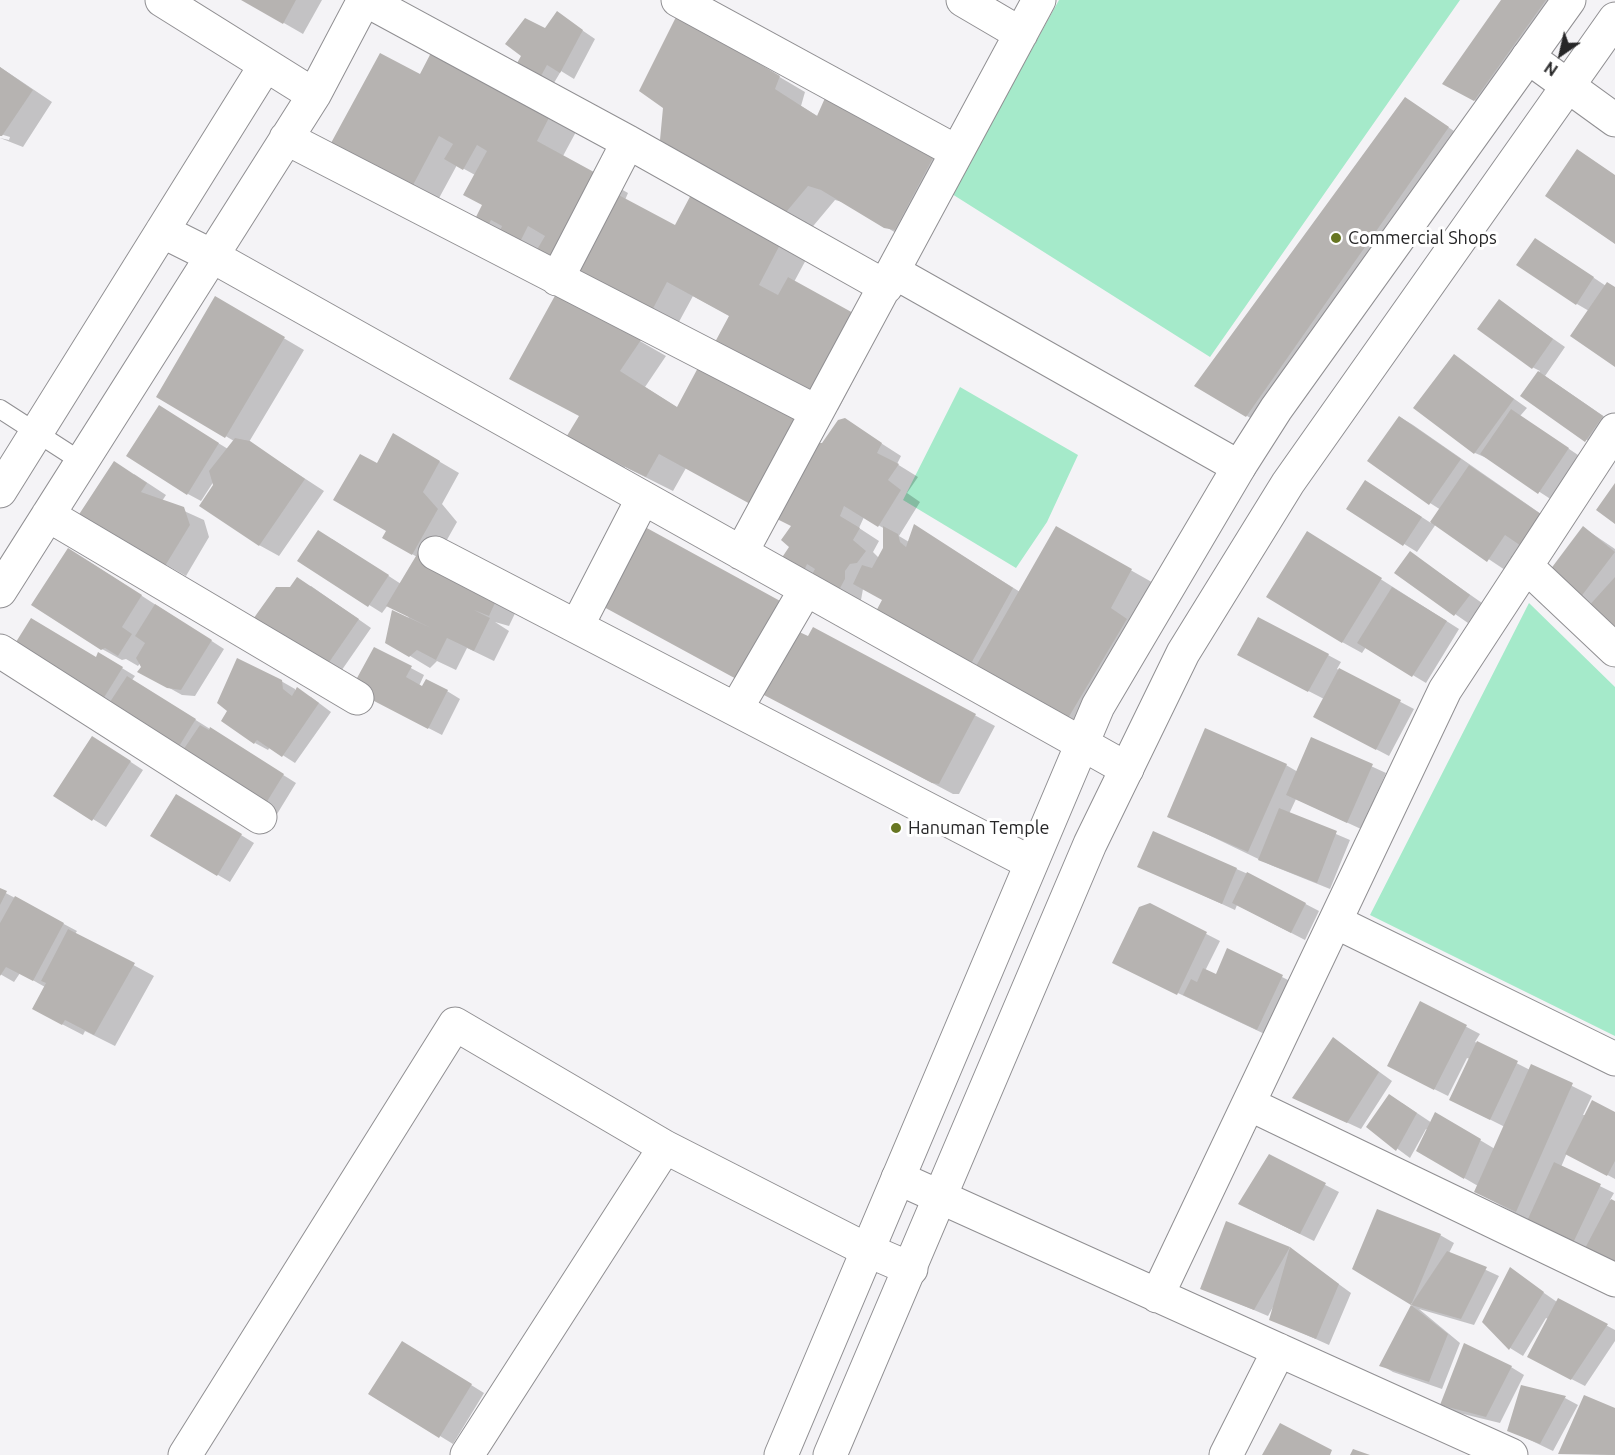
<!DOCTYPE html>
<html>
<head>
<meta charset="utf-8">
<style>
	body { margin:0 }
	#map { position:relative; width:1615px; height:1455px; overflow:hidden; background:#f4f3f6; font-family:Ubuntu,sans-serif }
	canvas { display:block }
	.north { position:absolute; left:1531px; top:24px; width:60px; height:60px; -webkit-text-stroke:4px #fff; paint-order:stroke; rotate:214deg; font-size:16px; font-weight:700; line-height:24px; text-align:center; color:#262627 }
	.north::after { content:''; display:block; margin:auto; width:21px; height:27px; background:#262627; clip-path:polygon(50% 0,100% 100%,50% 72%,0 100%) }
</style>
</head>
<body>
<div id="map">
<canvas width="1615" height="1455"></canvas>
<div class="north">N</div>
</div>
<script>
const context = document.querySelector('canvas').getContext('2d');
context.lineJoin = 'round';
function fill(path, color) {
  context.fillStyle = color;
  context.fill(path, 'evenodd');
}
function poly(rows) {
  const path = new Path2D();
  for (const r of rows) {
    path.moveTo(r[0], r[1]);
    for (let i = 2; i < r.length; i += 2) path.lineTo(r[i], r[i + 1]);
  }
  return path;
}
function trace(path, color, width, dash) {
  context.strokeStyle = color;
  context.lineWidth = width;
  context.lineCap = dash ? 'butt' : 'round';
  context.setLineDash(dash || []);
  context.stroke(path);
}
function drawText(font, color, halo, rows, align = 'center') {
  context.font = font + ' Ubuntu,sans-serif';
  context.lineWidth = 6;
  context.setLineDash([]);
  context.textBaseline = 'middle';
  context.strokeStyle = halo;
  context.fillStyle = color;
  for (const [text, x, y, turn = 0] of rows) {
    context.save();
    context.translate(x, y);
    context.rotate((+turn || 0) * Math.PI / 180);
    context.textAlign = isNaN(turn) ? turn : align;
    if (halo) context.strokeText(text, 0, 0);
    context.fillText(text, 0, 0);
    context.restore();
  }
}
const green = poly([
	[1059,0,1460,0,1210,357,952,194],
	[960,387,1078,455,1047,522,1016,568,903,500],
	[1529,603,1615,687,1615,1036,1370,915]
]);
const shadow = poly([
	[244,0,322,0,303,34],
	[1503,0,1553,0,1481,104,1444,83],
	[557,13,595,39,574,79,561,71,548,93,513,73],
	[678,17,805,92,801,106,819,117,933,157,959,172,911,242,846,203,835,200,809,231,713,177],
	[433,52,577,130,563,156,628,193,625,200,675,227,693,193,808,256,794,282,880,330,838,410,741,359,730,316,693,296,674,331,476,220,484,205,475,175,457,165,438,200,359,157,420,76],
	[0,67,52,102,23,147,0,138,9,140,10,137,0,134],
	[1412,103,1454,131,1252,419,1196,385],
	[1548,247,1606,286,1615,288,1615,365,1589,311,1577,304],
	[558,294,666,356,645,387,678,408,816,445,823,445,845,420,901,456,897,464,918,477,907,493,920,502,899,536,909,542,934,538,1020,592,1056,528,1157,585,1091,739,1000,688,884,600,863,589,861,600,855,605,803,570,791,547,793,526,686,468,673,491,625,467,619,476,592,461,581,416],
	[864,517,885,529,884,548,879,558,873,552,879,541,859,528],
	[215,298,304,350,249,442,324,491,279,556,259,545,214,481,201,501,188,494,172,415,228,449,234,441,158,396],
	[1499,301,1565,347,1545,376,1615,424,1599,448,1522,396,1540,371,1532,367],
	[1454,356,1527,408,1520,416,1581,457,1552,500,1489,459,1475,453],
	[1400,417,1413,425,1567,532,1508,572,1436,524,1417,552,1348,509,1378,489,1431,523,1441,510,1430,503],
	[394,435,459,473,442,504,457,522,435,561,519,605,509,626,495,622,509,631,494,661,467,648,456,670,437,661,430,668,387,642,409,617,388,605,382,613,299,561,332,539,401,584,417,557,384,537,388,530,377,465],
	[134,474,166,495,162,501,204,520,209,537,186,576,156,559],
	[1584,528,1615,549,1615,633,1592,604,1580,597],
	[1327,545,1459,629,1426,683,1366,647,1362,653,1342,642],
	[1411,553,1482,603,1468,623,1396,573],
	[88,561,224,649,195,696,182,695,139,671,142,667,140,663,138,666,126,659,122,660,102,649],
	[311,586,371,628,337,677,254,622],
	[813,629,995,726,959,794,953,794,784,704],
	[375,649,424,675,419,686,447,691,460,699,442,735,366,696],
	[14,650,97,659,99,654,135,676,132,680,296,783,274,819],
	[1328,655,1341,662,1337,669,1414,709,1389,756,1328,724,1324,699,1252,662],
	[281,681,295,689,295,693,311,697,331,712,295,763,270,747,268,750,255,743],
	[1312,739,1386,773,1361,829,1296,799,1289,814,1350,840,1330,889,1273,866,1169,816,1286,765,1298,772],
	[105,745,143,770,106,827,55,796],
	[189,803,254,843,230,882,152,836],
	[1154,833,1248,874,1319,911,1305,940,1237,905,1235,910,1139,866],
	[0,890,77,931,75,934,154,976,115,1046,85,1031,83,1035,54,1020,45,987,20,973,14,982,0,974],
	[1150,905,1220,941,1205,971,1216,976,1228,950,1296,984,1271,1037,1127,969],
	[1421,1003,1480,1034,1475,1042,1530,1070,1532,1066,1592,1096,1583,1115,1615,1114,1615,1179,1567,1153,1561,1167,1614,1193,1610,1200,1615,1202,1615,1267,1476,1192,1478,1186,1418,1151,1428,1130,1426,1129,1410,1158,1368,1127,1402,1103,1432,1123,1436,1114,1495,1149,1505,1127,1451,1100,1470,1059,1467,1058,1448,1096,1402,1073],
	[1334,1039,1392,1081,1361,1129,1294,1098],
	[1269,1156,1339,1192,1314,1241,1253,1211],
	[1440,1235,1454,1243,1449,1253,1499,1276,1474,1325,1419,1309,1460,1343,1442,1389,1393,1372,1381,1365,1413,1304,1354,1268],
	[1289,1248,1351,1293,1329,1345,1271,1319,1273,1307,1268,1316,1202,1288],
	[1511,1270,1557,1302,1559,1300,1615,1330,1615,1341,1585,1386,1542,1364,1548,1319,1546,1318,1523,1356,1510,1348,1484,1322],
	[415,1350,484,1393,453,1444,440,1436],
	[1511,1367,1524,1375,1500,1423,1455,1412,1442,1404],
	[1565,1398,1578,1405,1553,1451,1509,1430],
	[1615,1410,1615,1455,1560,1453]
]);
const building = poly([
	[241,0,296,0,283,24],
	[1501,0,1546,0,1474,101,1442,84],
	[557,11,583,30,560,73,547,65,535,87,511,74,521,56,505,44,525,18,545,28],
	[677,15,780,76,775,89,817,116,825,98,934,156,895,230,884,228,821,190,808,186,782,217,712,178,660,140,663,108,639,91],
	[433,49,551,114,537,141,603,177,556,265,535,253,545,236,528,226,519,244,499,233,502,226,491,220,487,228,474,221,482,205,463,195,487,151,477,145,463,170,444,159,453,144,439,136,412,187,331,143,380,53,420,74],
	[0,67,33,90,2,136,0,136],
	[1405,97,1449,127,1246,417,1194,386],
	[1577,149,1615,175,1615,244,1545,196],
	[693,191,783,239,759,285,778,295,788,277,855,314,811,396,714,344,729,316,667,282,648,318,569,276,613,192,675,225],
	[1535,238,1594,277,1576,305,1516,265],
	[1607,282,1615,287,1615,367,1570,336],
	[557,292,641,340,620,371,677,407,700,364,798,415,752,505,659,454,646,477,599,454,592,462,562,444,579,416,509,379],
	[215,296,285,337,225,438,156,397],
	[1499,299,1553,339,1532,369,1477,329],
	[1454,354,1514,399,1474,454,1413,408],
	[1538,371,1603,416,1585,442,1520,396],
	[159,405,219,443,187,495,126,456],
	[1511,409,1569,448,1538,494,1480,454],
	[1399,416,1461,459,1429,505,1367,461],
	[845,418,882,443,877,453,899,464,888,480,901,490,878,527,844,506,840,516,860,528,853,540,866,551,857,563,850,564,845,571,845,579,838,592,808,581,815,569,807,564,804,571,781,559,789,547,781,540,791,526,777,519,811,443,822,443,838,420],
	[393,433,440,461,423,492,438,509,412,555,382,538,386,531,333,500,360,454,377,463],
	[235,438,250,441,305,479,259,546,199,506,213,485,209,471],
	[114,461,147,483,141,492,184,507,190,525,165,566,76,519],
	[1469,465,1548,519,1527,550,1505,535,1487,562,1430,522],
	[1365,480,1422,517,1403,546,1346,509],
	[1615,483,1615,524,1596,510],
	[914,524,1013,588,968,669,874,615,882,600,853,584,862,565,872,568,883,548,883,526,898,534,900,542,906,547],
	[1056,526,1132,569,1111,608,1127,619,1064,725,972,673],
	[1583,526,1615,552,1580,598,1547,574],
	[645,527,782,602,740,681,602,606],
	[318,530,389,575,368,607,297,561],
	[1307,531,1382,578,1342,643,1266,597],
	[68,548,142,595,122,627,132,634,118,656,105,648,101,650,31,605],
	[419,551,500,592,489,616,474,610,490,618,474,651,447,638,436,660,417,650,409,657,385,643,392,610,431,628,386,606],
	[1410,551,1470,595,1454,616,1394,573],
	[297,577,359,619,323,671,251,622,276,587,290,587],
	[1615,577,1615,635,1586,609],
	[1392,587,1447,621,1412,677,1357,643],
	[155,604,212,640,181,690,167,688,137,672,141,667,136,658,145,643,135,636],
	[1258,617,1329,654,1308,692,1237,655],
	[31,618,96,657,98,652,123,667,100,704,11,650],
	[813,627,976,714,939,784,932,783,762,694,795,630,808,636],
	[374,647,412,666,406,677,422,686,426,679,448,690,428,729,351,689],
	[237,658,282,680,283,689,292,696,297,687,319,703,282,757,257,740,254,744,221,721,227,711,217,703],
	[1339,668,1401,700,1376,750,1313,717],
	[127,676,196,719,173,756,104,711],
	[200,725,209,730,210,727,284,774,260,813,177,759],
	[1205,728,1287,764,1248,852,1167,817],
	[92,736,131,761,92,821,53,796],
	[1311,737,1373,764,1347,823,1286,795],
	[176,794,242,834,217,876,150,836],
	[1279,808,1337,831,1317,883,1258,860],
	[1153,831,1237,868,1222,904,1137,867],
	[1247,872,1306,903,1291,933,1232,903],
	[0,888,7,891,0,905],
	[15,896,64,923,33,981,6,967,0,976,0,923],
	[1150,903,1207,932,1177,995,1112,963,1139,907],
	[68,929,135,963,94,1035,65,1020,62,1025,32,1009,46,983,41,981],
	[1227,948,1283,975,1257,1030,1183,995,1191,979,1197,982,1203,968,1216,974],
	[1420,1001,1467,1025,1434,1090,1387,1066],
	[1333,1037,1379,1072,1347,1123,1292,1098],
	[1477,1041,1518,1061,1490,1120,1449,1100],
	[1531,1064,1573,1083,1516,1212,1474,1192],
	[1389,1094,1417,1113,1396,1151,1366,1127],
	[1592,1100,1615,1112,1615,1161,1607,1176,1565,1154],
	[1435,1112,1481,1139,1464,1179,1416,1151],
	[1269,1154,1326,1183,1300,1234,1238,1204],
	[1554,1162,1601,1184,1573,1243,1527,1221],
	[1611,1199,1615,1201,1615,1268,1583,1252],
	[1377,1209,1441,1234,1411,1305,1447,1251,1487,1267,1461,1319,1411,1305,1448,1334,1429,1382,1379,1366,1411,1305,1352,1269],
	[1226,1221,1290,1247,1254,1310,1200,1289],
	[1290,1247,1339,1284,1316,1339,1269,1320],
	[1510,1267,1544,1292,1509,1350,1482,1322],
	[1558,1298,1608,1324,1571,1380,1527,1357],
	[402,1341,472,1384,439,1438,368,1394],
	[1464,1343,1512,1366,1486,1417,1440,1405],
	[1521,1385,1566,1396,1540,1444,1507,1431],
	[1584,1395,1615,1408,1615,1455,1558,1454],
	[1280,1423,1332,1450,1330,1455,1262,1455],
	[1353,1449,1370,1455,1350,1455]
]);
const service = poly([
	[0,409,82,462]
]);
const minor = poly([
	[162,0,314,95],
	[366,0,628,142,886,287],
	[678,0,957,152],
	[963,0,1021,34],
	[1528,57,1615,120],
	[286,138,817,412],
	[162,231,212,256,1127,769],
	[894,272,1239,467],
	[557,279,628,142],
	[0,491,265,66],
	[48,515,357,698],
	[435,553,1031,863],
	[741,553,1039,0],
	[1526,566,1615,650],
	[0,591,314,95,364,0],
	[577,626,643,498],
	[0,651,260,817],
	[736,709,806,589],
	[1336,922,1615,1059],
	[1249,1104,1615,1280],
	[898,1178,1511,1455],
	[1157,1296,1445,690,1615,430],
	[185,1455,455,1024,665,1147,867,1250,911,1269],
	[467,1455,665,1147],
	[1226,1455,1279,1350]
]);
const tertiary = poly([
	[781,1455,1098,706,1239,467,1276,409,1569,0],
	[830,1455,1090,844,1183,653,1288,483,1615,19]
]);
const markers = [
	[1336,238,6,"#677622"],
	[896,828,6,"#677622"]
];
const poiNames = [
	["Commercial Shops",1348,238],
	["Hanuman Temple",908,828]
];
fill(green, '#a5eaca');
fill(shadow, '#0003');
fill(building, '#b6b3b1');
trace(service, '#908f92', 20);
trace(minor, '#908f92', 35);
trace(tertiary, '#908f92', 35);
trace(service, '#fff', 18);
trace(minor, '#fff', 33);
trace(tertiary, '#fff', 33);
for (const [x, y, r, color] of markers) {
  const dot = new Path2D();
  dot.arc(x, y, r, 0, 2 * Math.PI);
  context.fillStyle = color;
  context.fill(dot);
  trace(dot, '#fff', 2);
}
drawText('18px', '#262627', '#fff', poiNames, 'left');
</script>
</body>
</html>
